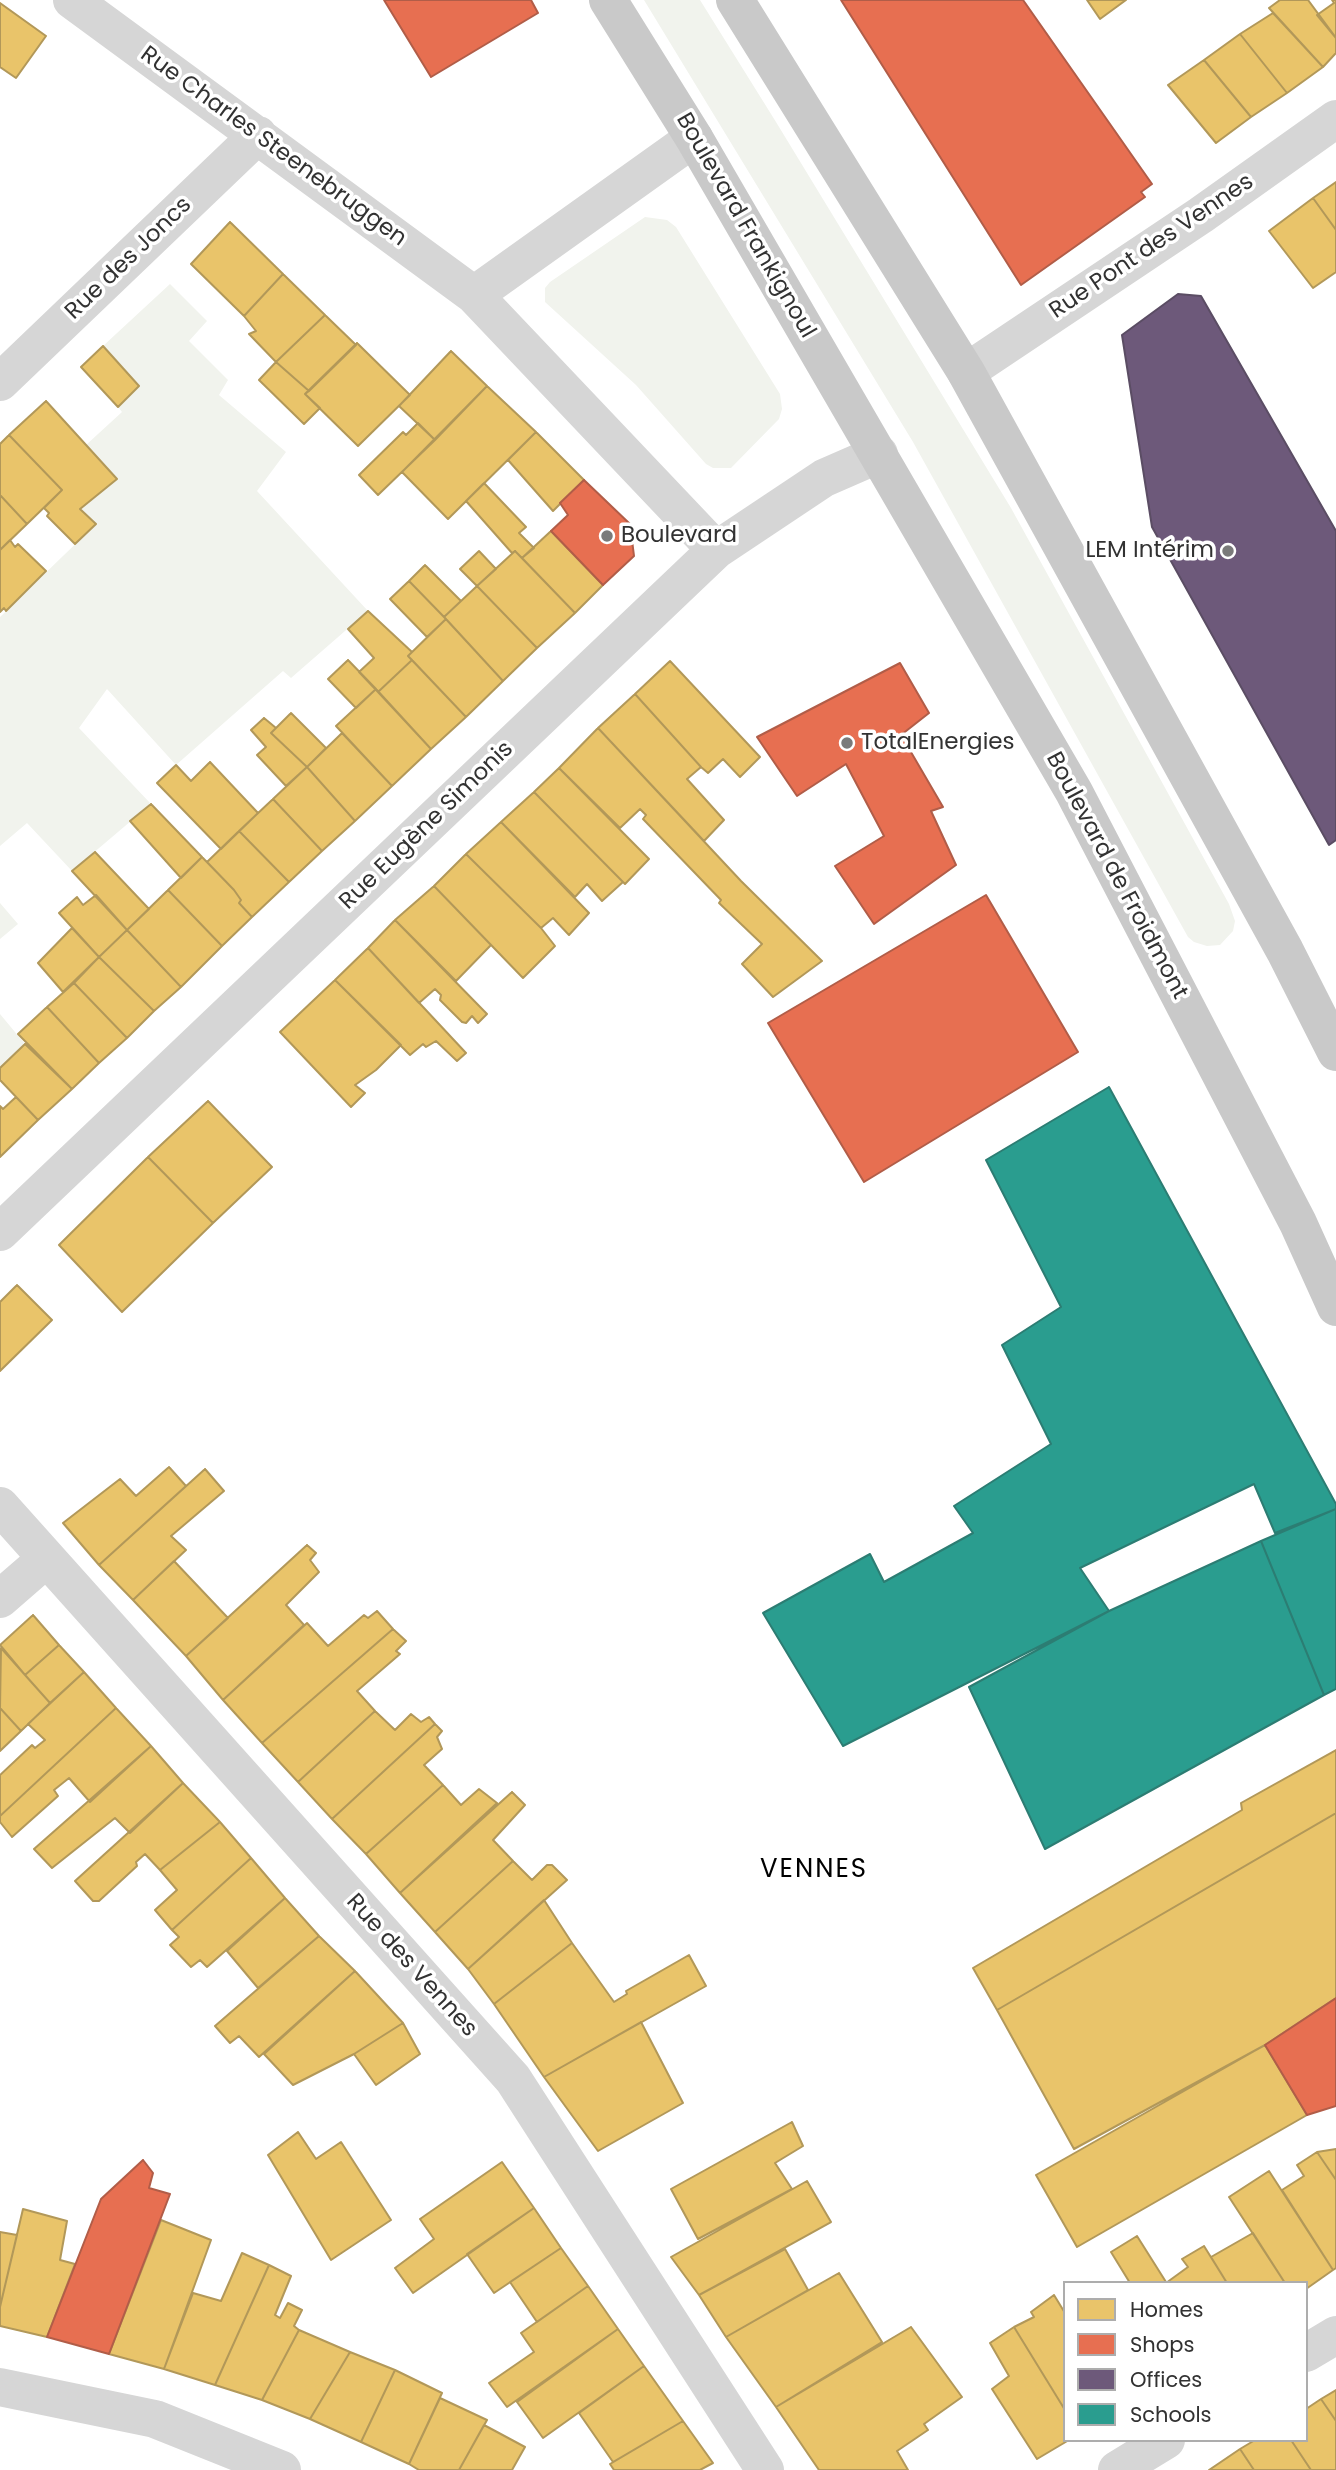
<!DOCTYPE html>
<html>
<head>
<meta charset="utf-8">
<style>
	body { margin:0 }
	#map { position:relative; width:1336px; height:2470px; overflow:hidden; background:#fff; font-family:Poppins,sans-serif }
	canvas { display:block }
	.legend { position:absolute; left:1063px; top:2281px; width:245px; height:161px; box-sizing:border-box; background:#fff; border:2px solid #adadad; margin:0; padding:9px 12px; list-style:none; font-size:21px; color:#323232 }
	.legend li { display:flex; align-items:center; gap:14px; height:35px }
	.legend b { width:35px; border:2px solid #adadad }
</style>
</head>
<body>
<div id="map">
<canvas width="1336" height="2470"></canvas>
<ul class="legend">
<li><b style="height:19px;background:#e9c46a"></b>Homes</li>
<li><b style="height:19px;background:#e76f51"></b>Shops</li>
<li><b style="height:19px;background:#6d597a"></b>Offices</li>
<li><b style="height:19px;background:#2a9d8f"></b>Schools</li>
</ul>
</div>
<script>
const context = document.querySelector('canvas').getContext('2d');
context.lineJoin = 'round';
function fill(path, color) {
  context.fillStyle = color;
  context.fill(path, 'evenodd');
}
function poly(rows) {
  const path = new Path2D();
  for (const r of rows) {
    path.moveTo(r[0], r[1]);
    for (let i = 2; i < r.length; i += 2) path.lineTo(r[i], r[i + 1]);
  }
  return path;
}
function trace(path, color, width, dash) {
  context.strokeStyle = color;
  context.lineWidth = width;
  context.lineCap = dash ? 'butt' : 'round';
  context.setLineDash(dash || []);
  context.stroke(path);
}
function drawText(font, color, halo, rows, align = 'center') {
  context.font = font + ' Poppins,sans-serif';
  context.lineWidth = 7;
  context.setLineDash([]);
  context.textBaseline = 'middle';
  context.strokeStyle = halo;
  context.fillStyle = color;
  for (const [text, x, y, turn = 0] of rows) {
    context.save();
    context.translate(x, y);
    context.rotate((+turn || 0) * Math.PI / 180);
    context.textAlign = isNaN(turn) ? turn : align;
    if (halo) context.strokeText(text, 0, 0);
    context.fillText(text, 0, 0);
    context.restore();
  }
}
const green = poly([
	[644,0,700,0,776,122,1011,508,1229,904,1235,921,1233,931,1220,945,1207,946,1194,942,1188,937,913,442],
	[645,217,667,220,676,227,780,394,782,409,779,419,731,468,713,468,706,464,636,385,545,302,545,288,550,282],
	[170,284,207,321,189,341,228,380,219,395,286,452,257,491,368,611,291,678,283,671,176,765,107,689,79,728,151,804,72,871,27,823,0,846,0,617,95,525,80,509,116,478,86,445,122,412,118,407,139,386,103,346],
	[0,903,18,924,0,939],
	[0,1014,25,1044,0,1068]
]);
const homes = poly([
	[1087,0,1126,0,1100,19,1087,0],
	[1280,0,1308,0,1336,38,1336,53,1323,67,1269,8,1280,0],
	[1332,0,1336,0,1336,38,1317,15,1334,3,1332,0],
	[0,3,46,36,16,78,0,67,0,3],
	[1273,13,1323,67,1287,93,1240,34,1273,13],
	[1240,34,1287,93,1251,117,1204,60,1240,34],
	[1204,60,1251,117,1216,143,1168,85,1204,60],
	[1336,182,1336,230,1313,198,1336,182],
	[1313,198,1336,230,1336,272,1313,288,1269,231,1313,198],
	[230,222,283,274,244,316,191,264,230,222],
	[283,274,325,315,276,362,249,334,256,331,244,316,283,274],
	[325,315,356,345,309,391,276,362,325,315],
	[357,343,410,395,358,446,305,394,357,343],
	[103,346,139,386,118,407,81,367,103,346],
	[451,351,487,386,435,440,399,406,451,351],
	[276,362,309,391,305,394,320,408,304,424,259,380,276,362],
	[487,386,536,432,448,519,402,472,487,386],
	[46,401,117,479,80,509,96,524,75,544,47,516,49,513,44,508,62,490,9,435,46,401],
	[418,423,435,440,378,495,359,475,403,432,406,435,418,423],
	[536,432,584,480,553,511,508,460,536,432],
	[9,435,62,490,27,524,0,495,0,444,9,435],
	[484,483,526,527,519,533,534,548,522,558,515,551,512,553,466,501,484,483],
	[0,495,27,524,0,550,0,495],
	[551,531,603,585,575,613,522,558,551,531],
	[10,540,15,547,18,544,46,571,6,611,4,608,0,612,0,550,10,540],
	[479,551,496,569,477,586,460,569,479,551],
	[515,551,575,613,537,648,477,586,515,551],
	[425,565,461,601,444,617,409,581,425,565],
	[409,581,446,619,427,637,390,599,409,581],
	[477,586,537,648,503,681,444,617,477,586],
	[368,611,412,652,408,656,412,660,378,692,359,672,374,658,348,629,368,611],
	[446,619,503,681,466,717,408,656,446,619],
	[348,660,376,689,356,708,328,679,348,660],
	[412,660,466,717,431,749,378,692,412,660],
	[670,661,760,757,740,777,723,759,708,773,701,767,635,694,670,661],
	[376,689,431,749,392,786,336,726,376,689],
	[635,694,701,767,687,779,724,820,704,841,598,728,635,694],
	[291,713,326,748,307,767,271,733,291,713],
	[264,718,276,728,271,733,307,767,286,786,257,755,266,747,251,730,264,718],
	[598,728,741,881,822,961,773,997,742,964,762,944,719,903,721,900,643,819,646,815,640,809,620,828,559,768,598,728],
	[342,733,392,786,355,821,307,767,342,733],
	[210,762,258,813,221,849,157,783,176,765,191,781,210,762],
	[307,767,355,821,322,851,273,799,307,767],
	[559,768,649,859,625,884,534,792,559,768],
	[534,792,623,882,602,901,587,884,575,897,501,822,534,792],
	[273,799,322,851,289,882,239,831,273,799],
	[151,804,202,857,181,878,130,821,151,804],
	[501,822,589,913,569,935,553,918,541,928,466,854,501,822],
	[239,831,289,882,252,917,239,903,241,900,234,890,207,862,239,831],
	[95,852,149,909,127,930,72,871,95,852],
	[466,854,541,928,555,946,523,978,434,886,466,854],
	[202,857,234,890,241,900,239,903,252,917,222,946,168,890,202,857],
	[434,886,491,945,456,981,395,920,434,886],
	[168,890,222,946,181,987,127,930,168,890],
	[96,895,127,930,99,957,59,913,77,897,83,905,96,895],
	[395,920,487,1014,478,1023,472,1016,466,1023,462,1022,440,1000,441,995,435,989,419,1003,368,948,395,920],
	[72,928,99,957,63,992,38,963,72,928],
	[127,930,181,987,154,1011,99,957,127,930],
	[368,948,466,1053,457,1061,436,1041,426,1047,423,1044,410,1055,335,980,368,948],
	[99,957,154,1011,127,1038,74,983,99,957],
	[335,980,401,1045,376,1070,355,1085,365,1093,351,1107,280,1032,335,980],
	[74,983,127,1038,99,1063,47,1007,74,983],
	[47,1007,99,1063,72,1089,18,1034,47,1007],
	[25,1044,72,1089,38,1120,0,1080,0,1068,25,1044],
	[16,1097,38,1120,0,1157,0,1106,3,1109,16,1097],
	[208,1101,272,1167,213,1223,148,1157,208,1101],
	[148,1157,213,1223,122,1312,59,1245,148,1157],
	[17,1285,52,1320,0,1371,0,1302,17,1285],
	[169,1467,186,1486,99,1565,63,1523,120,1479,136,1496,169,1467],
	[205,1469,224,1491,171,1536,186,1550,133,1600,99,1565,205,1469],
	[307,1545,316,1553,310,1560,319,1572,286,1605,304,1625,223,1700,186,1656,307,1545],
	[174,1561,228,1618,186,1656,133,1600,174,1561],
	[377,1611,393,1629,262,1743,223,1700,307,1623,328,1646,364,1615,368,1618,377,1611],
	[33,1615,59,1645,25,1675,0,1645,33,1615],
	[393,1629,406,1641,396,1651,400,1654,357,1691,375,1711,298,1782,262,1743,393,1629],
	[59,1645,84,1672,50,1703,25,1675,59,1645],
	[1,1648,50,1703,21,1731,0,1708,1,1648],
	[84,1672,116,1708,0,1816,0,1775,32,1745,35,1748,45,1740,28,1724,84,1672],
	[0,1708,21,1731,0,1751,0,1708],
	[116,1708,151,1746,90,1802,69,1778,54,1790,58,1796,12,1837,0,1822,0,1816,116,1708],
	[375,1711,395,1730,411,1714,421,1722,429,1717,435,1724,332,1819,298,1782,375,1711],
	[435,1724,442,1731,437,1737,442,1749,424,1765,443,1785,366,1854,332,1819,435,1724],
	[151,1746,183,1783,130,1833,115,1818,52,1868,34,1849,151,1746],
	[1336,1750,1336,1813,997,2010,973,1968,1242,1810,1241,1803,1336,1750],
	[183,1783,220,1822,160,1870,145,1854,136,1862,137,1866,99,1901,93,1901,75,1881,183,1783],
	[443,1785,461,1805,479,1789,497,1803,400,1893,366,1854,443,1785],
	[512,1792,525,1805,493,1840,513,1861,435,1932,400,1893,512,1792],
	[1336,1813,1336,1998,1265,2045,1074,2149,997,2010,1336,1813],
	[220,1822,251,1858,172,1930,155,1910,177,1890,160,1870,220,1822],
	[251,1858,285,1898,207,1967,200,1960,191,1967,170,1945,179,1937,172,1930,251,1858],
	[513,1861,532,1880,547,1865,552,1865,567,1880,468,1969,435,1932,513,1861],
	[285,1898,319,1936,258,1988,227,1951,285,1898],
	[544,1900,572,1943,494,2004,468,1969,544,1900],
	[319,1936,355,1971,259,2057,239,2036,230,2043,215,2026,319,1936],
	[572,1943,614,2002,627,1994,626,1991,689,1955,706,1986,544,2077,494,2004,572,1943],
	[355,1971,403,2023,354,2054,293,2085,264,2054,355,1971],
	[641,2022,683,2103,598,2151,544,2077,641,2022],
	[403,2023,420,2054,376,2085,354,2054,403,2023],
	[1265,2045,1307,2115,1077,2247,1036,2175,1265,2045],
	[792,2122,803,2146,775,2163,792,2189,698,2239,671,2189,792,2122],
	[298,2132,316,2159,341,2142,391,2220,331,2260,268,2155,298,2132],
	[1336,2149,1336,2180,1317,2152,1336,2149],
	[1317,2152,1336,2180,1336,2268,1333,2270,1282,2190,1304,2176,1297,2165,1317,2152],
	[502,2162,534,2208,413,2293,395,2268,434,2239,420,2219,502,2162],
	[1269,2171,1333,2270,1306,2289,1306,2283,1285,2283,1229,2197,1269,2171],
	[807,2181,831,2222,699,2295,671,2257,807,2181],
	[534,2208,561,2248,494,2293,467,2254,534,2208],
	[23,2209,67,2221,60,2260,75,2264,47,2337,0,2326,0,2307,23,2209],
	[161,2220,211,2240,164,2369,109,2354,161,2220],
	[0,2232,17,2235,0,2307,0,2232],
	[1253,2233,1285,2283,1227,2283,1211,2257,1253,2233],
	[1137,2236,1166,2282,1166,2283,1130,2283,1111,2252,1137,2236],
	[1204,2246,1227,2283,1166,2283,1188,2267,1182,2259,1204,2246],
	[561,2248,588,2286,537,2322,510,2282,561,2248],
	[785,2249,808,2290,726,2337,699,2295,785,2249],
	[242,2253,269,2265,215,2385,164,2369,193,2293,221,2301,242,2253],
	[269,2265,291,2276,275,2315,280,2318,288,2303,302,2310,294,2326,299,2330,262,2400,215,2385,269,2265],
	[839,2273,882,2342,776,2407,726,2337,839,2273],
	[588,2286,618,2329,507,2407,489,2383,534,2352,521,2333,588,2286],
	[1054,2295,1065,2313,1065,2410,1014,2327,1034,2317,1031,2312,1054,2295],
	[911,2327,962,2397,924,2424,928,2430,897,2451,908,2470,819,2470,776,2407,911,2327],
	[1014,2327,1065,2410,1065,2440,1069,2440,1037,2459,992,2389,1009,2376,990,2343,1014,2327],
	[618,2329,644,2366,543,2438,517,2402,618,2329],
	[299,2330,350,2352,310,2419,262,2400,299,2330],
	[350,2352,395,2370,361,2442,310,2419,350,2352],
	[644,2366,683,2421,613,2462,579,2413,644,2366],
	[395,2370,442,2393,409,2464,361,2442,395,2370],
	[1336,2390,1336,2421,1321,2399,1336,2390],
	[440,2398,487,2420,459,2470,419,2470,409,2464,440,2398],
	[1321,2399,1336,2421,1336,2470,1311,2470,1291,2440,1306,2440,1306,2409,1321,2399],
	[683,2421,713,2463,700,2470,614,2470,610,2464,683,2421],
	[484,2425,525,2447,512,2470,459,2470,484,2425],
	[1255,2440,1291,2440,1311,2470,1254,2470,1240,2449,1255,2440],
	[1240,2449,1254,2470,1209,2470,1240,2449]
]);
const shops = poly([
	[384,0,531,0,538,13,431,77,384,0],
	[841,0,1023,0,1152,184,1141,192,1145,197,1021,285,841,0],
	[584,480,630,524,634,556,603,585,551,531,568,515,560,503,584,480],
	[900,663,929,713,901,735,943,807,931,811,956,865,874,924,835,866,884,836,846,764,797,796,757,737,900,663],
	[986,895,1078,1052,864,1182,768,1023,986,895],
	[1336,1998,1336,2106,1307,2115,1265,2045,1336,1998],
	[143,2160,153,2173,149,2188,170,2194,109,2354,47,2337,101,2199,143,2160]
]);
const offices = poly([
	[1178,294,1201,296,1336,531,1336,840,1329,845,1152,527,1122,335,1178,294]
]);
const schools = poly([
	[1109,1087,1336,1504,1336,1509,1275,1533,1254,1484,1080,1568,1109,1611,843,1746,763,1613,870,1554,884,1582,973,1533,954,1506,1051,1444,1002,1345,1061,1307,986,1160,1109,1087],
	[1336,1509,1336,1689,1324,1695,1261,1541,1336,1509],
	[1261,1541,1324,1695,1045,1849,969,1687,1109,1611,1261,1541]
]);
const minor = poly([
	[72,0,474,295,716,550],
	[474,295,694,138],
	[966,372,1201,215,1336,119],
	[0,382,258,135],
	[0,1232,716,550,824,478,879,454],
	[0,1506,513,2079,765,2470],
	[0,1599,46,1559],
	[1306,2353,1336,2335],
	[1117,2470,1166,2440]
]);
const tertiary = poly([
	[0,2387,155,2419,282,2470]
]);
const primary = poly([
	[608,0,694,138,1074,792,1298,1223,1336,1307],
	[735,0,966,372,1285,951,1336,1052]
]);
const markers = [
	[607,536,7,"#7a7a7a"],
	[1228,551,7,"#7a7a7a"],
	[847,743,7,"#7a7a7a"]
];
const streetNames = [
	["Rue Charles Steenebruggen",273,147,36],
	["Boulevard Frankignoul",745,226,60],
	["Rue Pont des Vennes",1152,247,-34],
	["Rue des Joncs",129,259,-44],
	["Rue Eugène Simonis",427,826,-44],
	["Boulevard de Froidmont",1116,876,62],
	["Rue des Vennes",411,1966,48]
];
const poiNames = [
	["Boulevard",621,536],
	["LEM Intérim",1214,551,"right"],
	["TotalEnergies",861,743]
];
const quarterNames = [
	["VENNES",814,1870]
];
fill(green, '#f1f3ed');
fill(homes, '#e9c46a');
trace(homes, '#b29859', 2);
fill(shops, '#e76f51');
trace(shops, '#b15d48', 2);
fill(offices, '#6d597a');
trace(offices, '#5b4d64', 2);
fill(schools, '#2a9d8f');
trace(schools, '#2c7d73', 2);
trace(minor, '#d6d6d6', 38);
trace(tertiary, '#d6d6d6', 38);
trace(primary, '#c9c9c9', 38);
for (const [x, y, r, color] of markers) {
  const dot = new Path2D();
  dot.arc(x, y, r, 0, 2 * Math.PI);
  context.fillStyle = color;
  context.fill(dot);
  trace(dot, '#fff', 2.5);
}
drawText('23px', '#323232', '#fff', streetNames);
drawText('23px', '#323232', '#fff', poiNames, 'left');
context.letterSpacing = '2px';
drawText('26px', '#000', '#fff', quarterNames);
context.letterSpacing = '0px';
</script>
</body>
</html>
